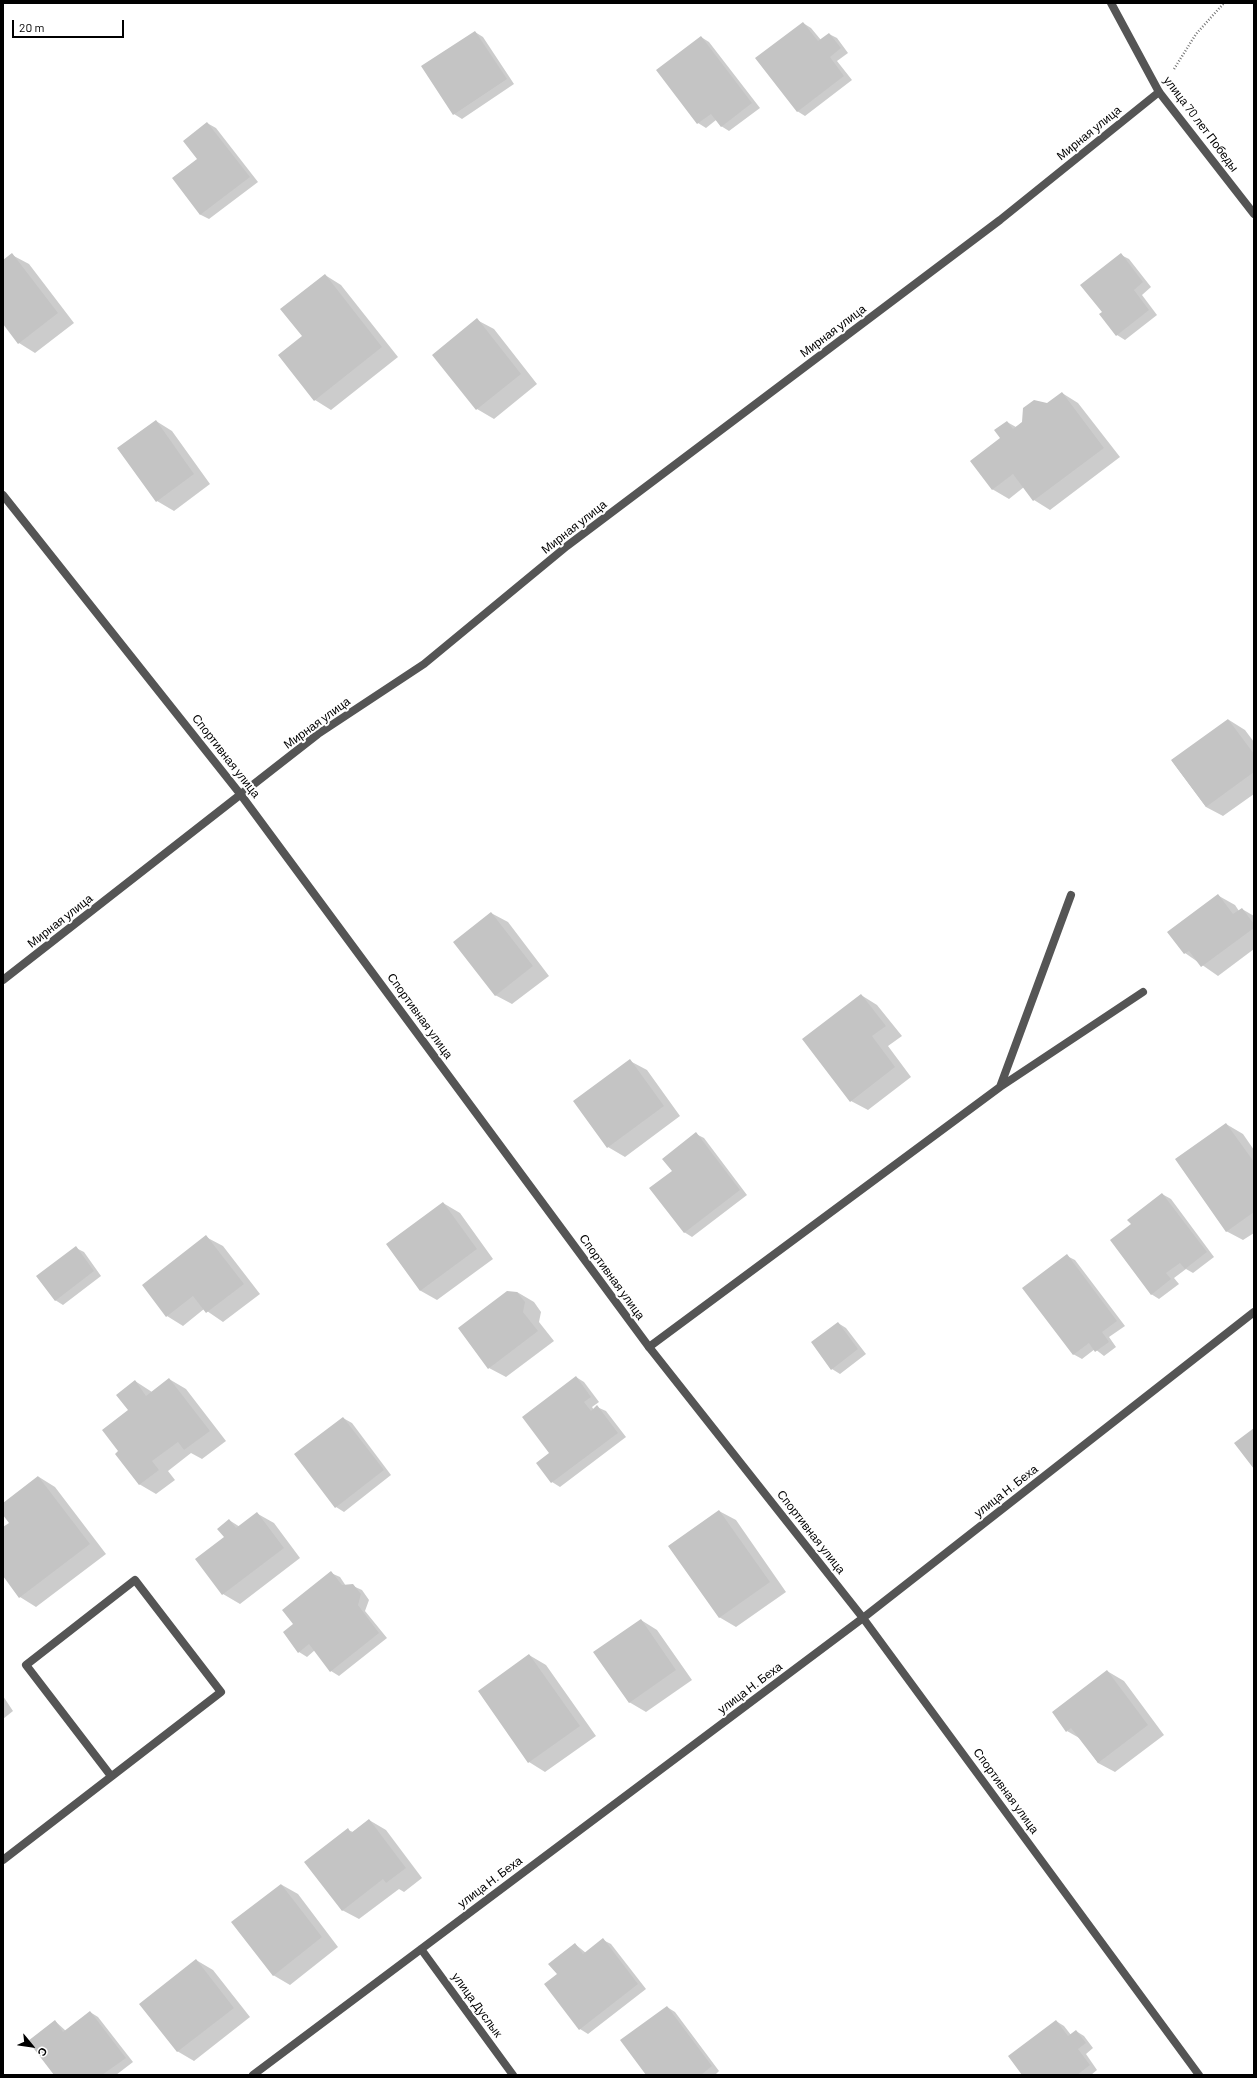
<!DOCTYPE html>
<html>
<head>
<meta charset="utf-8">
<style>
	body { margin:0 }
	#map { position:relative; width:1257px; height:2078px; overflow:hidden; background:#fff; font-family:Barlow,sans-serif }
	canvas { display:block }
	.frame { position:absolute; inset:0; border:4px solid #000; pointer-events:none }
	.north { position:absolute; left:12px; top:2026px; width:40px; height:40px; -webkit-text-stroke:3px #fff; paint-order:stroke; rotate:119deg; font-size:11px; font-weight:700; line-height:16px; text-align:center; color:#000 }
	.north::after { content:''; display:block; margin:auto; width:14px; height:18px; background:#000; clip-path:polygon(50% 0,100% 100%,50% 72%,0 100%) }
	.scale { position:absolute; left:12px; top:20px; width:112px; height:18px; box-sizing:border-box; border:2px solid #000; border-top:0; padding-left:5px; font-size:12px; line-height:14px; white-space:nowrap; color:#000; -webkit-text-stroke:3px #fff; paint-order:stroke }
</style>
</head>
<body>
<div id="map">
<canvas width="1257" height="2078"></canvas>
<div class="frame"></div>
<div class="north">С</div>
<div class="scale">20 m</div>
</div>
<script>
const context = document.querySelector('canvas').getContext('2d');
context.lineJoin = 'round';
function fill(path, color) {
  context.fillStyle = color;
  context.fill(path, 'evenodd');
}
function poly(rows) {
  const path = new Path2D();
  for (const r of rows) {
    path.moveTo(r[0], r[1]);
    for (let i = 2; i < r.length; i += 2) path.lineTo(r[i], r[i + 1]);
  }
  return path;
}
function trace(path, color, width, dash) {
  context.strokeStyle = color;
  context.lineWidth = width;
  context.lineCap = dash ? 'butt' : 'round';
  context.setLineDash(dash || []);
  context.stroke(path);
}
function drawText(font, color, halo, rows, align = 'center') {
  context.font = font + ' Barlow,sans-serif';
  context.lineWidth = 4;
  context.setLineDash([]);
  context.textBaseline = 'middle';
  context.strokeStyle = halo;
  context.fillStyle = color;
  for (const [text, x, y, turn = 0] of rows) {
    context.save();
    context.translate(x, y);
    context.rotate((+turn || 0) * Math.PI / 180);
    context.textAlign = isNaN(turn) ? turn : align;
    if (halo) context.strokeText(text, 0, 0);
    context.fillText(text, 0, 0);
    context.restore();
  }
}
const shadow = poly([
	[803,23,811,28,821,40,829,34,837,38,848,53,837,61,852,80,805,116,797,111],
	[475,32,483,37,514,84,462,119,454,114],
	[701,37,709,42,760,108,729,131,721,126,716,120,706,128,698,123],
	[207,123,216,128,258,182,209,219,201,215,173,178,198,159],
	[12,255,29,264,74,323,35,353,19,343,3,323,3,261],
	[1121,255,1129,259,1151,287,1142,295,1157,315,1125,340,1117,335,1103,312],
	[325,275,341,285,398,357,331,410,315,400,303,336],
	[477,320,494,329,537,384,494,419,477,409],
	[1062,393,1078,403,1120,457,1050,510,1034,500,1024,487,1009,499,992,489,1007,422,1016,427],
	[156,421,172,431,210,484,174,511,157,501],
	[1229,720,1245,730,1254,742,1254,794,1223,816,1206,807,1172,761],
	[1219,896,1235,905,1239,911,1242,909,1254,916,1254,949,1218,976,1185,953],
	[491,913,508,922,549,976,512,1004,495,995],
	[861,995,877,1005,902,1036,888,1046,911,1077,868,1110,851,1101],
	[630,1061,647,1070,680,1116,625,1157,608,1147,574,1101],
	[1226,1124,1243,1134,1254,1150,1254,1233,1243,1240,1226,1231],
	[696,1134,704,1138,747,1195,692,1237,684,1232,673,1171],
	[1162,1194,1171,1199,1214,1257,1193,1273,1186,1269,1174,1278,1179,1284,1159,1299,1151,1294,1132,1224],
	[443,1203,460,1213,493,1259,437,1300,421,1291,387,1244],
	[206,1237,223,1246,260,1294,223,1322,204,1309,183,1326,167,1316],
	[76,1248,84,1252,101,1276,63,1305,55,1300],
	[1067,1256,1075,1260,1125,1326,1109,1337,1116,1347,1104,1356,1095,1349,1082,1359,1073,1354],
	[517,1292,534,1302,541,1312,539,1322,554,1341,506,1377,489,1368],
	[838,1323,846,1328,866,1354,840,1374,832,1369],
	[576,1377,584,1382,599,1402,592,1407,594,1410,597,1407,606,1411,626,1437,560,1487,552,1482,538,1463,551,1454],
	[169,1379,186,1389,226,1441,202,1459,191,1453,168,1471,175,1480,156,1494,139,1484,119,1451,135,1381,152,1392],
	[343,1418,352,1423,391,1475,344,1512,336,1507],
	[39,1477,55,1487,106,1554,36,1607,20,1597,3,1575,3,1529,10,1523,3,1514,3,1504],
	[719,1511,736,1520,786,1592,736,1627,719,1617],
	[258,1514,274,1523,300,1558,240,1604,223,1594,196,1559,226,1538,229,1520,240,1527],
	[331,1573,340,1577,346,1586,353,1586,362,1590,369,1600,365,1611,387,1638,339,1676,331,1671,315,1650,307,1657,299,1652,295,1624],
	[641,1620,657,1630,692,1680,646,1712,629,1702],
	[529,1655,546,1665,596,1736,545,1772,529,1762],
	[1107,1671,1124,1681,1164,1735,1115,1772,1098,1763,1081,1739,1067,1731],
	[3,1696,13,1711,3,1719],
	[369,1820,386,1830,422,1878,404,1892,399,1889,359,1919,342,1910,348,1830,353,1832],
	[282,1885,298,1894,338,1947,290,1985,273,1975],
	[603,1940,611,1944,646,1989,588,2034,580,2029,558,1975,575,1944,586,1953],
	[196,1960,213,1970,250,2017,194,2061,177,2051],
	[667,2007,675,2012,719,2071,715,2075,647,2075],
	[90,2012,98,2017,133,2062,116,2075,55,2075,55,2021,66,2031],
	[1056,2021,1064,2026,1071,2035,1076,2031,1084,2036,1093,2048,1086,2054,1097,2070,1091,2075,1024,2075]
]);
const building = poly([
	[803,22,818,41,829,33,841,48,830,57,844,76,797,112,755,58],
	[475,31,507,79,453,115,421,66],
	[701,36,752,103,721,127,711,114,697,124,656,70],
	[207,122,250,177,200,215,172,178,197,159,183,141],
	[12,253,58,313,18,344,3,324,3,260],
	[1121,253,1143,282,1134,290,1149,310,1116,336,1099,314,1102,312,1080,285],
	[325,274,382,347,314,401,278,355,302,336,280,309],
	[477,318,521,374,476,410,432,355],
	[1062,392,1104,448,1033,501,1013,474,992,490,970,461,1000,438,994,430,1007,421,1013,429,1022,422,1023,408,1034,400,1047,403],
	[156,420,194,474,156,502,117,448],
	[1228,719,1254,754,1254,772,1206,807,1171,760],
	[1218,894,1233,914,1242,908,1254,924,1254,928,1201,967,1189,951,1184,954,1167,932],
	[491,912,533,966,495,996,453,942],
	[861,994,886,1026,872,1036,895,1067,850,1102,802,1039],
	[630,1059,664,1106,607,1148,573,1101],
	[1226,1123,1254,1162,1254,1212,1226,1232,1175,1159],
	[696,1132,740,1190,684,1233,649,1188,672,1171,662,1159],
	[1162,1193,1207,1252,1185,1269,1180,1263,1166,1273,1171,1279,1151,1295,1110,1240,1131,1224,1127,1220],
	[443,1202,477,1249,420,1291,386,1244],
	[206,1235,244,1284,206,1313,193,1296,166,1317,142,1285],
	[76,1246,94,1271,55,1301,36,1276],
	[1067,1254,1117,1321,1102,1332,1109,1342,1095,1352,1089,1343,1073,1355,1022,1288],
	[507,1291,517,1292,525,1302,523,1312,538,1331,488,1369,458,1328],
	[838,1322,858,1349,831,1370,811,1342],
	[576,1376,591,1397,584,1402,591,1411,597,1405,618,1433,551,1483,536,1463,549,1453,522,1417],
	[169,1378,210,1431,184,1450,178,1442,152,1461,159,1470,139,1485,115,1454,118,1451,102,1430,128,1410,116,1395,135,1380,146,1396],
	[343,1417,384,1470,335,1508,294,1454],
	[1254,1428,1254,1469,1234,1443],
	[38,1476,90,1544,19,1598,3,1576,3,1527,9,1523,3,1515,3,1503],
	[719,1510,770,1582,719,1618,668,1546],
	[257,1512,284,1548,222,1595,195,1559,224,1537,217,1529,229,1519,236,1528],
	[331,1571,342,1585,353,1584,361,1594,358,1605,379,1633,330,1672,309,1644,298,1653,283,1632,293,1624,282,1610],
	[641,1619,676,1670,629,1703,593,1652],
	[529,1654,580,1726,528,1763,478,1691],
	[1107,1670,1148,1725,1098,1763,1071,1728,1066,1732,1052,1712],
	[369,1819,406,1868,386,1883,383,1879,342,1911,304,1862,348,1828,351,1833],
	[281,1884,322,1937,273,1976,231,1922],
	[603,1938,638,1984,579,2030,544,1984,557,1974,548,1964,575,1943,583,1954],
	[196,1959,234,2008,177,2052,139,2004],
	[667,2006,712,2066,701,2075,646,2075,620,2040],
	[90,2011,126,2058,102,2075,54,2075,28,2041,55,2020,63,2032],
	[1056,2020,1068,2036,1076,2030,1086,2043,1078,2049,1090,2065,1077,2075,1022,2075,1008,2056]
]);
const path = poly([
	[1174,69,1196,34,1224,3]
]);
const service = poly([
	[1000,1087,1143,992],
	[649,1347,1000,1087,1071,895],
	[3,1860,221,1692,135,1580,26,1665,111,1776]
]);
const minor = poly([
	[1159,92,1254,214],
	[3,495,241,795,649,1347,863,1618,1199,2075],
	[421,1949,513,2075],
	[253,2075,863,1618,1254,1312]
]);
const tertiary = poly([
	[3,980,318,734,424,664,567,546,1000,220,1159,92,1111,3]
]);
const streetNames = [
	["улица 70 лет Победы",1201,124,53],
	["Мирная улица",1089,133,-39],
	["Мирная улица",833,331,-37],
	["Мирная улица",574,527,-38],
	["Мирная улица",317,723,-36],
	["Спортивная улица",226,756,52],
	["Мирная улица",60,921,-38],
	["Спортивная улица",420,1016,54],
	["Спортивная улица",612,1277,54],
	["улица Н. Беха",1006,1491,-38],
	["Спортивная улица",811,1532,52],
	["улица Н. Беха",750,1688,-37],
	["Спортивная улица",1006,1791,54],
	["улица Н. Беха",490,1882,-37],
	["улица Дуслык",477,2005,54]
];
fill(shadow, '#0003');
fill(building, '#c4c4c4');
trace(path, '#777', 2.5, [1, 2]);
trace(service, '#555', 8);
trace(minor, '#555', 8);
trace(tertiary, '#555', 8);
drawText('12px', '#000', '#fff', streetNames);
</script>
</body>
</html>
